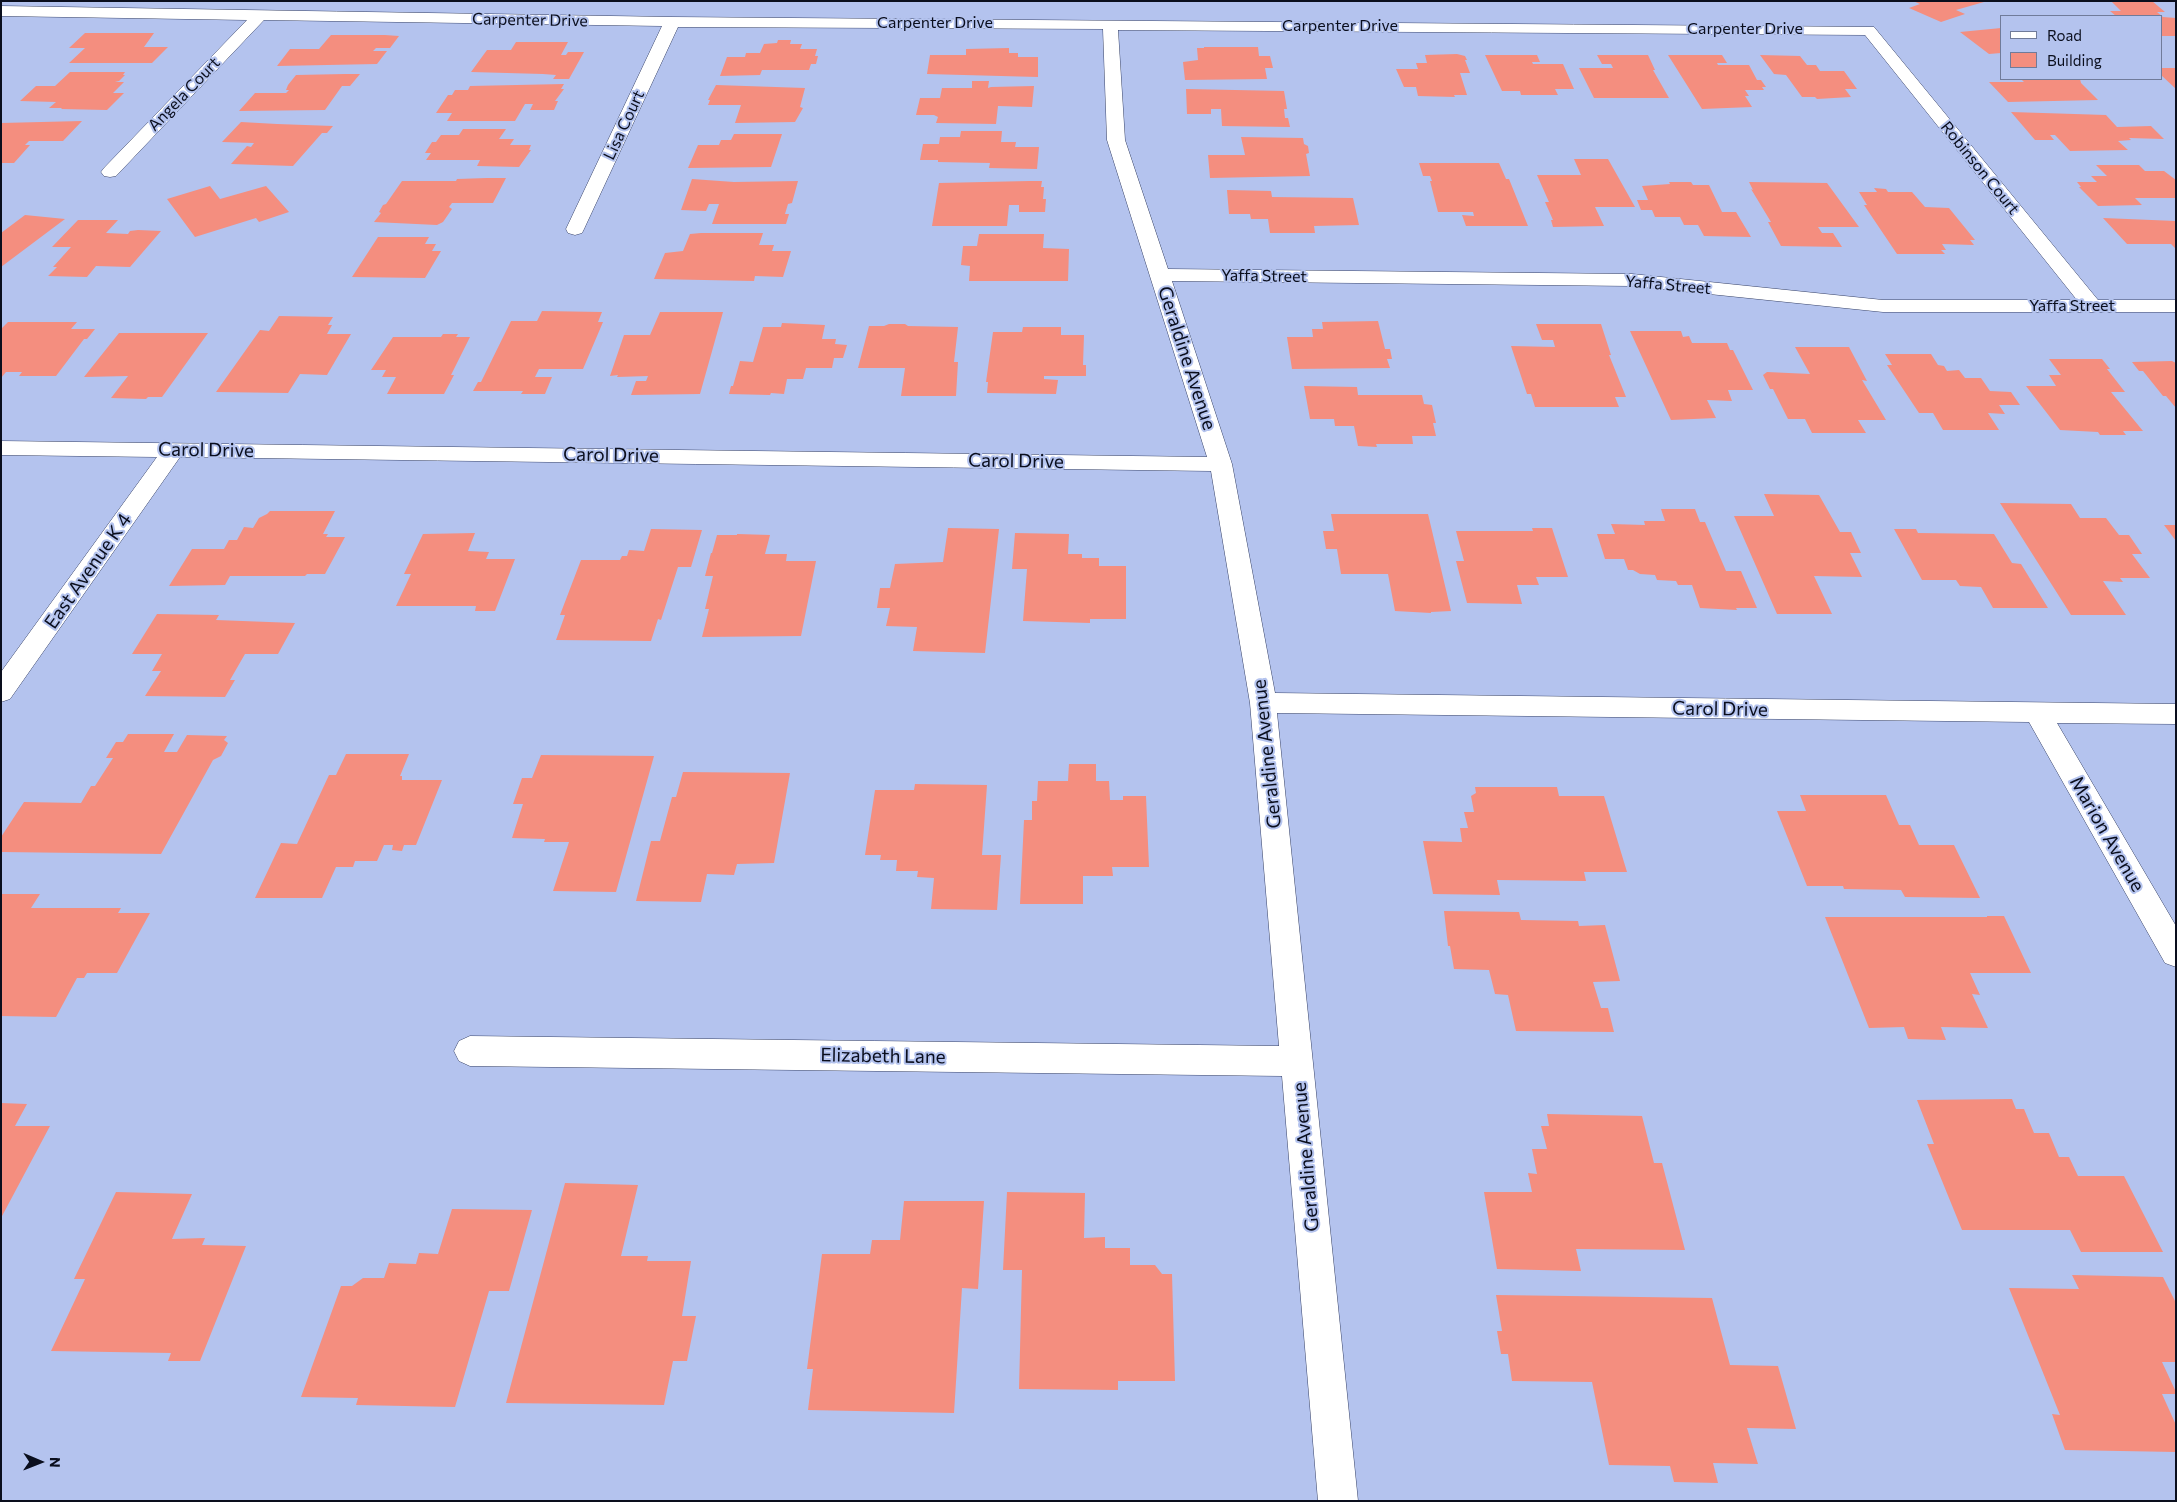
<!DOCTYPE html>
<html>
<head>
<meta charset="utf-8">
<style>
	body { margin:0 }
	#map { position:relative; width:2177px; height:1502px; overflow:hidden; background:#b4c3ee; font-family:Commissioner,sans-serif }
	canvas { display:block }
	.frame { position:absolute; inset:0; border:2px solid #0a0e1d; pointer-events:none }
	.legend { position:absolute; left:2000px; top:15px; width:162px; height:65px; box-sizing:border-box; background:#b4c3ee; border:1px solid #707b9a; margin:0; padding:6px 9px; list-style:none; font-size:15px; color:#0a0e1d }
	.legend li { display:flex; align-items:center; gap:10px; height:25px }
	.legend b { width:25px; border:1px solid #707b9a }
	.north { position:absolute; left:15px; top:1437px; width:50px; height:50px; -webkit-text-stroke:4px #b4c3ee; paint-order:stroke; rotate:91deg; font-size:14px; font-weight:700; line-height:20px; text-align:center; color:#0a0e1d }
	.north::after { content:''; display:block; margin:auto; width:18px; height:22px; background:#0a0e1d; clip-path:polygon(50% 0,100% 100%,50% 72%,0 100%) }
</style>
</head>
<body>
<div id="map">
<canvas width="2177" height="1502"></canvas>
<div class="frame"></div>
<ul class="legend">
<li><b style="height:6px;background:#fff"></b>Road</li>
<li><b style="height:14px;background:#f48e7f"></b>Building</li>
</ul>
<div class="north">N</div>
</div>
<script>
const context = document.querySelector('canvas').getContext('2d');
context.lineJoin = 'round';
function fill(path, color) {
  context.fillStyle = color;
  context.fill(path, 'evenodd');
}
function poly(rows) {
  const path = new Path2D();
  for (const r of rows) {
    path.moveTo(r[0], r[1]);
    for (let i = 2; i < r.length; i += 2) path.lineTo(r[i], r[i + 1]);
  }
  return path;
}
function trace(path, color, width, dash) {
  context.strokeStyle = color;
  context.lineWidth = width;
  context.lineCap = dash ? 'butt' : 'round';
  context.setLineDash(dash || []);
  context.stroke(path);
}
function drawText(font, color, halo, rows, align = 'center') {
  context.font = font + ' Commissioner,sans-serif';
  context.lineWidth = 4;
  context.setLineDash([]);
  context.textBaseline = 'middle';
  context.strokeStyle = halo;
  context.fillStyle = color;
  for (const [text, x, y, turn = 0] of rows) {
    context.save();
    context.translate(x, y);
    context.rotate((+turn || 0) * Math.PI / 180);
    context.textAlign = isNaN(turn) ? turn : align;
    if (halo) context.strokeText(text, 0, 0);
    context.fillText(text, 0, 0);
    context.restore();
  }
}
const building = poly([
	[1913,1,1984,1,1984,2,1956,10,1965,14,1941,22,1909,8,1920,4],
	[2111,1,2152,1,2165,12,2157,12,2163,17,2176,18,2176,36,2161,36,2161,16,2116,16,2110,11,2121,11],
	[2001,28,2001,53,1989,54,1960,32],
	[85,33,154,33,144,47,168,47,152,63,69,63,85,48,69,48],
	[331,35,385,35,399,36,390,48,376,48,373,51,387,51,377,64,277,66,290,49,319,49],
	[778,40,791,40,790,44,802,44,800,49,817,49,815,56,818,56,816,64,811,64,809,70,762,70,760,75,720,76,727,57,745,57,746,53,760,53,764,44,777,43],
	[516,42,568,42,561,55,566,55,568,52,584,52,569,79,553,79,556,75,543,74,471,72,487,50,511,50],
	[1204,47,1258,47,1259,56,1270,56,1273,68,1265,68,1267,79,1185,80,1183,62,1198,60,1197,48,1204,48],
	[1009,48,1009,53,1018,53,1018,57,1038,57,1038,77,927,74,930,55,966,55,966,49],
	[1457,54,1465,56,1467,60,1465,60,1470,73,1460,73,1467,95,1454,95,1455,97,1418,96,1416,87,1404,87,1396,69,1418,69,1416,63,1427,63,1425,55],
	[1485,55,1537,55,1540,62,1532,62,1533,64,1563,64,1574,89,1555,89,1558,95,1521,95,1520,91,1502,91],
	[1597,55,1648,55,1655,70,1653,70,1669,98,1594,98,1579,68,1613,68,1611,64,1602,64],
	[1668,55,1722,55,1727,63,1717,63,1718,65,1749,65,1757,80,1761,80,1766,87,1762,87,1764,90,1745,90,1749,96,1745,96,1752,107,1702,109],
	[1760,55,1800,56,1807,65,1816,65,1820,71,1844,71,1857,89,1845,89,1851,97,1817,99,1815,97,1802,97,1786,75,1774,74],
	[2161,68,2176,68,2176,89,2161,75],
	[70,72,125,72,123,75,125,75,119,81,115,82,124,82,113,93,124,93,107,110,61,109,62,108,49,108,56,102,20,101,36,86,55,86],
	[345,74,360,74,350,86,342,86,325,110,239,111,255,93,286,93,289,90,286,90,288,85,296,75],
	[2021,79,2080,79,2081,83,2098,100,2008,102,1989,82,2024,82],
	[972,81,989,81,988,88,991,87,1034,86,1032,107,998,106,996,124,936,123,938,117,934,115,916,115,920,98,940,98,942,88,972,88],
	[564,84,561,89,564,89,555,101,558,101,554,110,530,110,533,104,525,104,515,121,447,121,452,113,436,113,448,95,452,95,455,90,468,90,470,86],
	[716,85,805,88,800,107,803,108,795,122,735,123,741,105,708,105,710,100,708,100],
	[1186,89,1284,91,1287,109,1284,109,1285,118,1288,118,1290,127,1222,126,1221,109,1211,109,1211,114,1187,114],
	[2011,112,2106,115,2117,127,2151,126,2164,139,2129,138,2131,140,2118,141,2128,150,2070,151,2055,135,2050,135,2054,140,2035,140],
	[82,121,63,141,29,141,25,145,30,145,14,163,1,163,1,123],
	[241,122,277,124,333,126,327,133,322,133,293,166,231,164,247,146,251,147,254,143,222,142],
	[463,129,506,129,499,139,514,139,510,145,531,145,529,150,531,150,519,167,477,166,480,160,426,160,431,153,425,153,432,142,436,142,441,135,459,135],
	[961,131,1002,131,1001,142,1016,142,1015,147,1039,147,1037,169,989,168,990,163,938,162,938,160,920,160,923,144,939,144,940,137,960,137],
	[734,134,782,134,771,167,688,168,698,145,719,145,721,140,731,140],
	[1241,137,1303,138,1304,144,1308,146,1309,153,1306,154,1310,176,1210,178,1208,155,1245,155],
	[1574,159,1608,159,1635,207,1595,207,1604,226,1553,227,1551,220,1553,220,1545,202,1549,202,1537,175,1581,175],
	[1419,163,1499,163,1506,179,1509,179,1528,226,1466,226,1462,215,1474,216,1473,212,1438,212,1430,181,1432,181,1430,176,1423,176],
	[2096,165,2139,165,2145,171,2164,171,2176,180,2176,198,2135,198,2142,205,2098,206,2079,187,2081,187,2077,182,2097,182,2091,176,2107,176],
	[487,178,506,178,493,203,452,203,449,207,452,209,443,222,437,225,374,222,381,213,379,212,383,205,386,204,402,181,456,181,457,179],
	[692,179,734,182,798,181,792,203,788,204,785,214,789,214,786,224,712,224,719,204,709,204,706,211,681,210],
	[1029,181,1042,181,1041,187,1044,187,1043,199,1046,199,1045,212,1019,212,1019,205,1009,205,1007,226,932,226,939,183],
	[1669,182,1691,182,1693,185,1709,185,1722,212,1736,212,1751,237,1704,236,1698,225,1684,225,1680,217,1655,217,1652,210,1641,210,1637,200,1648,200,1642,186,1670,184],
	[1749,182,1827,183,1859,227,1818,227,1822,233,1833,233,1842,247,1781,246,1768,222,1771,222,1751,189,1753,190],
	[210,186,220,199,266,186,289,212,259,222,256,218,195,237,167,199],
	[1874,188,1886,189,1888,192,1912,192,1925,207,1949,208,1975,240,1970,240,1974,245,1942,244,1946,250,1941,250,1945,254,1897,254,1864,205,1867,205,1859,192,1877,192],
	[1227,190,1271,191,1272,197,1353,198,1359,225,1314,226,1315,233,1270,233,1268,219,1251,219,1250,214,1229,214],
	[25,215,65,219,1,267,1,233],
	[2103,218,2176,221,2176,249,2171,244,2127,244],
	[78,220,118,220,106,233,128,234,130,231,138,230,161,231,130,267,96,266,87,277,48,276,57,267,53,267,71,247,52,247],
	[701,233,763,233,759,245,774,245,772,251,791,251,783,277,755,276,754,281,654,279,665,253,683,251,690,234],
	[979,234,1044,234,1043,248,1069,249,1068,281,969,281,970,266,961,265,963,246,977,246],
	[378,237,429,237,425,244,436,244,432,251,441,251,425,278,352,277],
	[542,311,602,312,598,322,603,322,583,369,539,369,535,377,552,377,545,394,521,394,523,391,473,391,478,382,481,382,511,321,537,321],
	[660,312,723,312,700,394,631,395,636,381,646,381,648,376,617,377,618,375,610,376,624,335,650,335],
	[279,316,333,317,328,325,332,325,327,334,351,334,327,375,300,374,288,393,216,392,260,330,269,331],
	[1378,321,1385,349,1390,349,1392,359,1387,359,1390,368,1292,369,1287,337,1313,337,1312,329,1323,329,1322,322],
	[8,322,77,322,71,329,95,329,87,339,84,339,56,376,19,376,22,372,6,372,1,378,1,329],
	[782,323,825,325,822,339,836,339,835,344,847,345,843,358,834,358,832,368,806,368,803,379,787,379,784,394,771,393,770,395,729,394,731,386,733,386,740,361,753,362,763,327,781,327],
	[889,324,905,324,908,326,958,327,954,362,958,362,956,396,901,396,905,368,858,368,869,326,884,326],
	[1536,324,1601,324,1611,355,1609,355,1626,397,1615,397,1619,407,1535,407,1531,394,1527,394,1511,346,1555,347,1553,340,1542,340],
	[1023,327,1061,327,1061,335,1084,335,1083,365,1086,365,1086,376,1044,376,1044,379,1058,380,1056,394,987,393,988,382,986,382,993,332,1022,332],
	[1630,331,1681,331,1683,337,1689,336,1692,343,1727,343,1730,350,1733,350,1753,390,1728,390,1732,401,1707,400,1716,418,1671,420],
	[119,333,208,333,162,397,148,397,146,399,111,398,128,376,84,377],
	[443,334,458,334,456,337,470,337,451,375,454,375,444,394,387,394,396,377,382,377,386,370,371,370,393,337,441,337],
	[1795,347,1849,347,1867,381,1862,380,1886,420,1858,420,1866,433,1812,433,1805,419,1788,419,1773,389,1770,389,1763,375,1767,372,1810,374],
	[1885,354,1931,354,1938,365,1944,366,1947,371,1959,370,1965,378,1981,378,1990,391,2011,392,2020,405,1999,405,2005,414,1988,413,1999,430,1943,430,1933,413,1919,413,1887,365,1892,365],
	[2049,359,2102,359,2110,369,2107,369,2125,392,2111,392,2143,431,2123,431,2126,435,2100,435,2098,432,2060,430,2026,386,2056,386,2049,375,2061,375],
	[2172,361,2176,363,2176,408,2166,396,2163,396,2143,371,2139,371,2132,362],
	[1304,386,1357,387,1358,395,1422,395,1424,404,1432,405,1436,423,1433,423,1436,436,1412,436,1413,444,1376,444,1377,447,1358,446,1354,426,1335,426,1334,419,1310,419],
	[1764,494,1819,495,1840,532,1851,532,1861,553,1850,553,1862,577,1814,576,1832,614,1777,614,1734,516,1774,516],
	[2000,503,2071,504,2080,518,2106,518,2119,535,2129,535,2142,554,2132,554,2150,578,2120,578,2123,582,2103,581,2126,615,2071,615],
	[1661,509,1695,509,1700,522,1705,522,1726,571,1741,571,1757,608,1736,608,1737,610,1700,608,1692,585,1678,585,1676,581,1657,580,1655,575,1640,574,1633,570,1628,570,1624,559,1605,559,1597,534,1615,534,1611,524,1645,525,1644,521,1665,521],
	[270,511,335,511,323,534,328,534,326,537,345,537,325,574,307,574,305,576,230,576,225,585,169,586,192,549,224,549,229,540,237,540,244,527,253,528,259,518,267,514],
	[1331,514,1428,514,1451,611,1431,612,1431,613,1395,611,1388,574,1341,574,1337,549,1326,549,1323,531,1334,531],
	[2164,525,2176,525,2176,541],
	[948,528,999,529,985,653,913,651,917,627,886,626,890,608,877,608,880,588,890,588,895,564,943,562],
	[1532,528,1552,528,1568,577,1536,577,1539,585,1517,585,1522,604,1467,603,1456,561,1464,561,1456,531,1533,531],
	[651,529,702,530,691,567,678,567,661,620,658,619,651,641,556,640,565,615,560,615,581,560,620,560,622,556,627,556,629,550,644,551],
	[1894,529,1916,529,1918,533,1994,534,2012,563,2021,564,2048,608,1993,608,1981,587,1960,586,1956,580,1922,580],
	[475,533,468,551,489,552,486,559,515,559,495,611,475,611,476,606,396,606,411,574,404,574,423,534],
	[1015,533,1069,534,1068,554,1082,554,1082,558,1099,558,1099,566,1126,566,1126,619,1090,619,1090,623,1023,621,1027,569,1012,569],
	[737,534,770,535,765,554,787,554,786,561,816,561,801,636,702,637,709,609,705,609,713,576,705,576,711,553,712,553,717,535,737,535],
	[157,614,219,615,216,620,295,623,278,654,245,654,230,680,235,680,225,697,145,696,161,671,152,671,162,654,132,654],
	[128,734,174,734,164,752,177,752,187,735,227,736,224,740,228,743,221,756,213,760,161,854,1,852,1,837,24,802,81,803,91,786,95,786,113,758,106,758,116,742,123,742],
	[346,754,409,754,400,776,402,776,402,780,442,780,416,845,404,845,402,851,392,850,393,845,384,845,377,861,355,861,353,867,336,867,322,898,255,898,281,843,297,844,329,775,336,775],
	[541,755,654,756,616,892,553,891,569,842,544,842,545,839,512,838,523,804,513,804,522,778,532,778],
	[1069,764,1096,764,1096,781,1109,781,1110,800,1123,800,1123,796,1146,796,1149,867,1112,867,1113,876,1083,876,1083,904,1020,904,1024,820,1032,820,1032,801,1037,801,1038,781,1068,781],
	[683,772,790,773,774,863,737,864,734,875,707,874,701,902,636,901,651,841,660,841,672,797,676,797],
	[915,784,987,785,982,855,1001,855,997,910,931,909,934,878,917,877,918,871,896,871,897,860,880,860,881,855,865,855,875,790,914,790],
	[1475,787,1557,787,1559,796,1604,796,1627,872,1584,872,1586,881,1497,880,1500,895,1433,894,1423,841,1462,842,1460,828,1468,828,1464,812,1474,812,1471,796,1476,793],
	[1800,795,1886,795,1899,825,1910,825,1919,845,1954,845,1980,898,1905,897,1901,890,1844,889,1843,886,1807,886,1777,811,1806,811],
	[1,894,40,894,31,908,121,908,118,913,150,913,117,973,87,973,84,978,77,978,56,1017,1,1016],
	[1444,911,1519,912,1521,920,1578,921,1579,926,1605,925,1620,981,1593,982,1601,1008,1608,1008,1614,1032,1516,1031,1508,995,1495,994,1489,970,1454,969,1450,946,1448,946],
	[1987,916,2004,916,2031,973,1970,973,1980,995,1972,994,1988,1028,1941,1027,1946,1040,1908,1039,1904,1027,1869,1028,1825,917,1987,917],
	[2012,1099,2016,1109,2024,1109,2034,1133,2049,1133,2059,1157,2069,1157,2078,1176,2124,1176,2163,1252,2081,1252,2070,1230,1962,1230,1927,1144,1934,1144,1917,1100],
	[1,1103,27,1104,15,1126,50,1126,1,1218],
	[1547,1114,1642,1116,1654,1163,1662,1163,1685,1250,1576,1249,1581,1271,1497,1269,1484,1192,1532,1192,1528,1173,1537,1174,1532,1149,1547,1149,1541,1126,1549,1126],
	[565,1183,638,1185,621,1256,648,1256,647,1261,691,1261,682,1316,696,1316,687,1361,673,1361,664,1405,506,1403],
	[116,1192,192,1194,172,1239,205,1238,202,1245,246,1246,200,1361,168,1361,171,1353,51,1351,85,1279,74,1279],
	[1007,1192,1085,1193,1084,1238,1105,1237,1105,1248,1130,1248,1130,1265,1155,1265,1162,1274,1172,1274,1175,1381,1118,1381,1118,1390,1019,1389,1022,1270,1003,1270],
	[904,1201,984,1201,978,1289,962,1288,954,1413,808,1410,813,1369,807,1369,822,1254,870,1254,872,1240,900,1240],
	[452,1209,532,1210,509,1291,489,1291,455,1407,356,1405,358,1398,301,1397,341,1286,352,1286,363,1278,384,1278,389,1263,416,1264,419,1253,438,1254],
	[2072,1275,2163,1277,2176,1303,2176,1362,2162,1362,2176,1392,2176,1394,2162,1394,2176,1425,2176,1452,2065,1450,2052,1414,2060,1415,2009,1288,2079,1289],
	[1496,1295,1712,1298,1730,1365,1778,1366,1796,1429,1747,1428,1758,1464,1713,1463,1718,1483,1674,1482,1670,1466,1609,1465,1592,1382,1512,1381,1508,1354,1501,1354,1497,1331,1502,1331]
]);
const minor = poly([
	[1,6,672,17,1874,27,2098,300,2176,300,2176,312,1883,312,1632,286,1172,281,1232,464,1275,693,2176,704,2176,724,2057,723,2176,926,2176,967,2165,963,2029,722,1277,713,1358,1501,1318,1501,1282,1076,470,1066,459,1061,454,1051,459,1041,470,1036,1279,1046,1250,703,1211,471,180,457,10,699,1,702,1,672,157,457,1,455,1,441,1207,457,1107,140,1103,29,678,27,584,229,582,233,575,235,568,233,566,229,662,26,264,20,116,176,110,177,104,176,101,172,104,168,247,20,1,16,1,6],
	[1118,30,1865,35,2077,300,1883,300,1632,274,1168,269,1125,140,1118,30]
]);
const farStreetnames = [
	["Carpenter Drive",530,20,1],
	["Carpenter Drive",935,23],
	["Carpenter Drive",1340,26],
	["Carpenter Drive",1745,29],
	["Angela Court",184,94,-46],
	["Lisa Court",624,125,-65],
	["Robinson Court",1980,168,51],
	["Yaffa Street",1264,276,1],
	["Yaffa Street",1668,285,5],
	["Yaffa Street",2072,306]
];
const streetNames = [
	["Geraldine Avenue",1187,358,72],
	["Carol Drive",206,450,1],
	["Carol Drive",611,455,1],
	["Carol Drive",1016,461,1],
	["East Avenue K 4",88,571,-55],
	["Carol Drive",1720,709,1],
	["Geraldine Avenue",1267,754,-96],
	["Marion Avenue",2107,834,60],
	["Elizabeth Lane",883,1056,1],
	["Geraldine Avenue",1306,1157,-95]
];
fill(building, '#f48e7f');
trace(minor, '#384367', 1);
fill(minor, '#fff');
drawText('16px', '#0a0e1d', '#b4c3ee', farStreetnames);
drawText('19px', '#0a0e1d', '#b4c3ee', streetNames);
</script>
</body>
</html>
